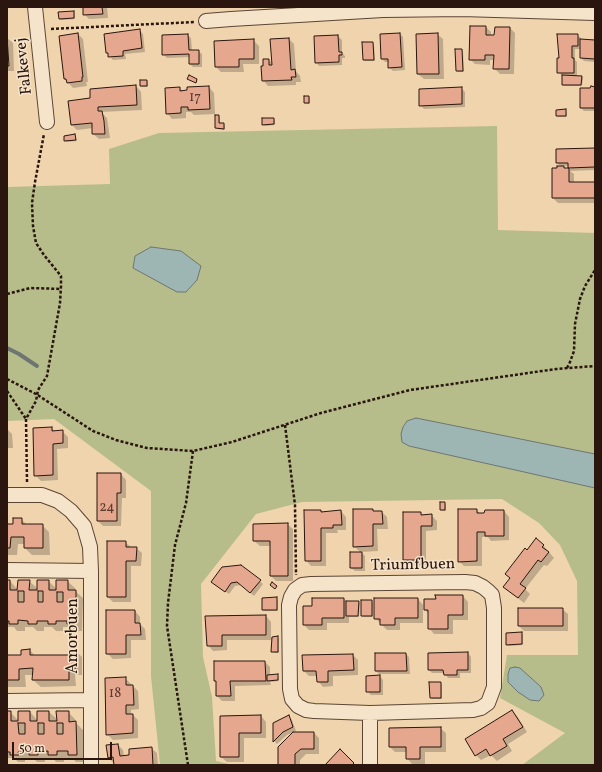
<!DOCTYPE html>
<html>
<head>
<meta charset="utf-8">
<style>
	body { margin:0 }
	#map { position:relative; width:602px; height:772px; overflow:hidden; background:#efd4ad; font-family:Vollkorn,serif }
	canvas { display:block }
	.frame { position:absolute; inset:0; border:8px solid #2a160e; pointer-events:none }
	.scale { position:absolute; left:12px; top:742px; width:100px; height:18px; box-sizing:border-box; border:2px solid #2a160e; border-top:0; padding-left:5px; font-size:12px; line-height:14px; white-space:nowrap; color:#2a160e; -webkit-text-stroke:3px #f5e3ca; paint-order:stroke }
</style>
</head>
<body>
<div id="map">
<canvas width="602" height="772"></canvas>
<div class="frame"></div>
<div class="scale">50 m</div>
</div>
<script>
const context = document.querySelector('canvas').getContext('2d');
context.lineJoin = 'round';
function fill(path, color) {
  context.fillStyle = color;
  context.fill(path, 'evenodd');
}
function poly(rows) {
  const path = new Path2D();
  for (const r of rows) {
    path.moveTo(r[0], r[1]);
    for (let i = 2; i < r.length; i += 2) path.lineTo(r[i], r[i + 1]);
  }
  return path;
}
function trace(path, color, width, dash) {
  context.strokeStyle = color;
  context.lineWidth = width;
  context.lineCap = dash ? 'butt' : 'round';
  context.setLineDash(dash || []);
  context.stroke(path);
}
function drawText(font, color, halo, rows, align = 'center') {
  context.font = font + ' Vollkorn,serif';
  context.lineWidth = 3;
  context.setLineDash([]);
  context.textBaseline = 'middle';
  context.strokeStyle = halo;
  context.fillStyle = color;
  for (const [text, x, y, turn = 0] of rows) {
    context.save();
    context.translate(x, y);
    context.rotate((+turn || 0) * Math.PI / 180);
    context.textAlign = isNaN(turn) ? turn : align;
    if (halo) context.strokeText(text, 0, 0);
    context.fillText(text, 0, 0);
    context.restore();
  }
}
const green = poly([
	[497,126,498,230,595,233,595,764,522,765,565,733,500,698,507,655,578,655,577,581,560,545,539,523,502,499,302,502,256,514,201,584,203,657,212,697,216,761,233,765,160,765,151,676,151,491,54,419,7,421,7,187,110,184,109,149,159,133]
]);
const water = poly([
	[151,247,181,251,201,266,197,280,186,292,177,292,133,268,135,256,151,247],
	[416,418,595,454,595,488,409,446,402,442,401,434,403,427,407,421,416,418],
	[515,667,520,668,541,687,544,695,539,701,530,700,518,692,508,682,508,674,510,668,515,667]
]);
const shadow = poly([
	[84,7,107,7,108,18,89,19,84,14],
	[74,12,75,14,75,19,61,20,59,19],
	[486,27,491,32,491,36,495,36,510,28,515,33,514,74,500,74,494,68,495,60,490,60,490,65,475,64,470,59],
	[139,30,143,34,145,52,125,54,126,59,113,60,107,53],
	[78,34,83,39,88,82,86,82,87,86,73,88,65,79],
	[400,34,403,37,405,70,393,71,389,67,389,62,385,62,382,59],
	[437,34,443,39,444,79,424,79,418,74,417,35],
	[188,35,191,38,192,51,198,51,202,54,202,67,193,67,190,64,190,57,167,58,163,54,163,36],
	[577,35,581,38,581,40,595,41,595,62,584,61,581,58,581,49,575,49,575,60,577,62,577,76,581,77,583,78,582,86,564,86,563,85,563,76,558,72,560,59],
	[338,36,342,40,342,53,345,56,345,58,342,58,342,65,319,66,316,62,315,37],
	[7,38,13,43,14,71,7,71],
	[289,39,294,44,296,71,300,76,301,82,296,82,296,85,268,86,263,80,264,66,269,60,273,64],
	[253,40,259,46,259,64,243,64,244,72,221,72,216,67,215,42],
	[373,43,374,45,375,61,365,61,364,60],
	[462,50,463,51,464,72,458,72,457,71],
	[147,81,148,82,148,87,142,87,141,86],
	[136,86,141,92,142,110,101,112,107,118,110,138,99,139,93,134,93,128,77,130,72,125,91,99],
	[209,87,214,93,215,114,194,115,191,112,186,112,186,118,172,119,167,113,180,88,183,92],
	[461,88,465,92,465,107,424,109,420,105],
	[595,88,595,111,584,111,581,108],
	[309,97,310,98,310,104,307,104,305,103],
	[566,110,567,112,567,117,559,117,557,116],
	[219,116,220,118,220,124,225,125,225,130,218,129,216,128],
	[263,119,274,119,275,120,275,125,265,126,263,124],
	[75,135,77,141,67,142,65,141],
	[595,149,595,170,570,171,574,174,574,183,595,183,595,203,558,203,553,198,561,167,557,163],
	[563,166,569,166,571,169,566,169],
	[52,428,55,432,62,431,68,437,68,448,57,449,58,480,41,481,35,475],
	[7,429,12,434,13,448,7,448],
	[121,474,126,480,126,498,122,498,121,526,103,526,98,521],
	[445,503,446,505,446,511,443,511,441,509],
	[372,510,374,512,382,512,387,517,388,529,377,529,378,551,361,552,365,556,365,571,355,571,351,568,351,553,361,553,354,546],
	[476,510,481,514,504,511,509,517,509,540,491,541,488,537,482,537,482,566,464,566,459,561],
	[321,511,323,513,341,511,346,517,346,530,337,530,338,533,326,533,326,566,311,566,306,560],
	[421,513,423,516,431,515,437,521,437,530,426,531,426,565,410,565,404,560],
	[21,519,27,525,42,525,49,532,50,555,32,555,25,548,25,544,18,544,17,555,7,555,7,525,14,525],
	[287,524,293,529,293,581,276,581,271,576,271,546,260,546,254,541],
	[125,542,131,547,136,548,142,553,141,566,131,566,131,602,113,602,108,597],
	[543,545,554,558,547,566,544,565,525,589,530,594,524,603,510,592,511,579,527,551],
	[240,566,263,584,254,596,241,585,235,586,229,594,216,585],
	[7,581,10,581,18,590,29,581,38,589,48,581,57,589,67,581,75,588,75,591,83,598,82,631,75,631,72,627,63,627,63,631,56,631,52,627,44,627,44,631,37,631,33,627,25,627,25,631,17,631,14,627,7,627],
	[463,596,468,602,468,620,453,620,453,634,434,634,429,628,429,614,425,610,437,600],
	[276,598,278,600,278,611,264,611,263,610],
	[344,599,347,602,358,602,360,603,359,617,349,617,349,623,327,623,327,630,309,630,304,625,313,607],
	[418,599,423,605,423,623,400,623,400,630,387,630,375,618],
	[372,601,373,603,373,617,363,617,362,615],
	[519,609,562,609,568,614,568,631,524,631,519,626],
	[135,611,140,617,140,624,145,629,146,640,131,640,131,658,113,659,107,653],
	[266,616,271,622,271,638,278,637,279,639,279,653,274,653,272,651,273,640,227,640,227,650,213,651,208,645,206,617],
	[521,633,523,635,523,645,509,646,507,644],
	[30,650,35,656,72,656,75,650,82,657,82,675,75,675,76,686,41,687,33,680,33,675,25,675,26,687,7,687,7,656,22,656],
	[468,653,471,657,471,673,460,673,460,678,448,678,445,673,432,673,429,670],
	[406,654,409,657,410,674,379,674,376,671],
	[353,655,358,660,358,675,333,676,333,686,323,687,318,681,318,676,309,676,304,671],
	[265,662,270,667,270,676,277,675,279,677,279,681,270,682,271,685,235,686,235,701,222,701,217,696,217,683,215,681],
	[380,676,383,680,383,695,371,695,367,691],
	[125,678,131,684,131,686,133,686,138,691,139,709,131,710,131,715,133,715,138,720,138,738,113,740,107,734],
	[440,683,442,685,442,699,432,699,431,698],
	[512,711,517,716,527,732,508,744,512,751,497,761,491,755,481,760,476,755],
	[7,712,10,712,19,721,30,712,38,721,38,712,49,712,58,720,68,712,75,719,75,722,83,730,83,762,76,762,72,758,64,758,64,762,56,762,53,758,45,758,45,762,37,762,33,758,25,758,25,762,18,762,14,758,7,758],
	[261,716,266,722,266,738,244,738,244,762,227,762,221,757,221,717],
	[289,717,292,720,296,731,287,735,277,744,274,741,274,724],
	[440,728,446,733,446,752,425,752,425,764,412,764,407,758,407,752,395,752,390,747],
	[314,733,319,738,319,754,306,754,300,760,300,765,279,765],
	[118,745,123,750,124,756,130,756,151,748,157,753,158,765,115,765,109,758]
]);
const stream = poly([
	[7,348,19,354,37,366]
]);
const building = poly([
	[83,7,102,7,103,14,83,15,83,7],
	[74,11,74,18,59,19,58,12,74,11],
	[470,26,486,26,486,35,494,35,495,27,510,27,509,69,493,69,494,55,485,55,485,60,469,60,470,26],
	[140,29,142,48,123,51,123,56,108,57,108,53,106,53,104,34,140,29],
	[78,33,83,77,82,77,82,81,67,83,66,79,64,79,59,36,78,33],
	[400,33,402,67,388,68,388,59,381,59,380,34,400,33],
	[438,33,439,74,417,74,416,34,438,33],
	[188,34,189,50,199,50,199,64,189,64,189,54,162,55,162,35,188,34],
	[557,34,578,34,578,46,572,46,572,58,574,58,574,73,557,73,557,58,559,58,557,34],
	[338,35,339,52,342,52,342,55,339,55,339,62,315,63,314,36,338,35],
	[7,37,9,66,7,66,7,37],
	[289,38,291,70,295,69,296,77,291,77,292,80,262,81,261,66,263,66,263,59,269,59,269,65,272,65,270,39,289,38],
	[254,39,254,59,239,59,239,67,215,67,214,41,254,39],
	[580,39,595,40,595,59,580,58,580,39],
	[362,42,373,42,374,60,363,60,362,42],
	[455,49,462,49,463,71,456,71,455,49],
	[189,75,197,79,196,83,187,79,189,75],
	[562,75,582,76,581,85,562,85,562,75],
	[140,80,147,80,147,86,140,86,140,80],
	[136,85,137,105,98,107,98,111,102,111,104,121,105,134,92,134,92,123,71,125,68,101,90,98,90,89,136,85],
	[209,86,210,109,188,110,188,107,181,107,181,113,166,114,165,88,180,87,180,91,187,90,187,87,209,86],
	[591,86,595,87,595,108,580,108,580,88,590,88,591,86],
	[462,87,462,104,419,106,419,89,462,87],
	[304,96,309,96,309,103,304,103,304,96],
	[566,109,566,116,556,116,556,110,566,109],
	[215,115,219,115,219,123,224,123,224,129,215,128,215,115],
	[262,118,274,118,274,124,262,125,262,118],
	[75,134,76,140,64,141,64,136,75,134],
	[595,148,595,167,568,168,568,163,556,163,556,149,595,148],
	[557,166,564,166,564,168,569,168,569,182,595,182,595,198,552,198,552,168,557,168,557,166],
	[52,427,52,431,63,430,63,443,53,444,53,475,34,476,33,428,52,427],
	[97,473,121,473,121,493,117,493,117,521,97,521,97,473],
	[440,502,445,502,445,510,440,510,440,502],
	[353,509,373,509,373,511,382,511,383,524,373,524,373,546,353,547,353,509],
	[458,509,477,509,477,513,484,513,485,510,504,510,504,536,485,536,485,532,477,532,477,561,458,562,458,509],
	[304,510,321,510,321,512,341,510,342,525,333,525,333,528,321,528,321,561,305,561,304,510],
	[403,512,421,512,421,515,432,514,432,526,421,526,421,560,403,560,403,512],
	[13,518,22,518,22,524,43,524,43,548,24,548,24,537,11,537,10,548,7,548,7,524,13,524,13,518],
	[288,523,288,576,270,576,270,541,253,541,253,524,288,523],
	[536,538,544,545,542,547,549,552,541,562,538,560,520,584,526,588,518,598,503,587,510,578,505,574,525,548,527,550,536,538],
	[107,541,126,541,126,547,137,547,136,561,126,561,126,597,107,597,107,541],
	[350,552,362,552,362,568,350,568,350,552],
	[241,565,261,580,250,593,237,582,231,583,225,592,211,582,222,567,241,565],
	[7,580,10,580,10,590,17,590,18,580,30,580,29,590,37,590,37,580,49,580,49,590,56,590,56,580,68,580,68,590,76,590,76,624,67,624,67,621,56,621,56,624,48,624,48,621,37,621,37,624,28,624,28,621,18,620,18,624,9,624,9,621,7,621,7,580],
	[18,591,24,591,24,602,18,602,18,591],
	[38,591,43,591,43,602,38,602,38,591],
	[57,592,63,592,63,602,57,602,57,592],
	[272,582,277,586,275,589,270,585,272,582],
	[435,595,463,595,463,615,448,615,448,629,428,629,428,610,424,610,424,599,436,599,435,595],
	[277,597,277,610,262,610,262,598,277,597],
	[312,598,344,598,344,618,322,618,322,625,303,625,303,606,312,606,312,598],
	[374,598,418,598,418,618,395,618,395,625,380,625,380,619,374,619,374,598],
	[361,600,372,600,372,616,361,616,361,600],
	[346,601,359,601,358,616,346,616,346,601],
	[518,608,563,608,563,626,518,626,518,608],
	[106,610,135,610,135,623,140,623,141,635,126,635,126,654,106,654,106,610],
	[266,615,266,635,222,635,222,646,207,646,205,616,266,615],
	[522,632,522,644,506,645,506,633,522,632],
	[278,636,278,652,271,652,272,637,278,636],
	[30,649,30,655,71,655,71,649,76,649,76,668,69,669,69,680,32,680,33,668,19,669,19,680,7,680,7,655,21,655,21,650,30,649],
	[468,652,468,670,457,670,457,675,444,675,443,670,428,670,428,653,468,652],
	[375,653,406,653,407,671,375,671,375,653],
	[353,654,354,670,328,671,328,682,317,682,316,671,303,671,302,655,353,654],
	[214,661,265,661,266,681,230,681,231,696,216,696,216,681,214,681,214,661],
	[278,674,278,680,267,681,267,675,278,674],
	[380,675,380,692,366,692,366,676,380,675],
	[126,677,126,685,133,685,134,705,126,705,126,714,133,714,133,733,106,735,105,678,126,677],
	[429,682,441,682,441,698,430,698,429,682],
	[512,710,523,727,503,739,507,746,490,756,486,749,475,756,465,739,512,710],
	[7,711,11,711,11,721,18,721,18,711,30,711,30,721,37,721,37,711,49,711,49,721,57,721,56,711,69,711,69,722,76,721,77,755,68,755,68,751,57,751,57,755,48,755,48,751,38,752,38,755,29,755,29,751,18,752,19,755,10,755,10,752,7,752,7,711],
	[18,723,25,723,25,734,19,734,18,723],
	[38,723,44,723,44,734,38,734,38,723],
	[57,723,63,723,63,734,57,734,57,723],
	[261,715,261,733,239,733,239,757,220,757,220,716,261,715],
	[289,715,293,727,283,732,273,742,273,723,289,715],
	[441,727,441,747,420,747,420,759,406,759,406,747,389,747,389,728,441,727],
	[293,732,314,732,314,749,301,749,295,754,295,765,278,765,278,747,293,732],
	[118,744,120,756,129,755,129,749,152,747,153,765,114,765,113,757,108,758,106,745,118,744],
	[340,749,354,763,352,765,325,765,340,749]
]);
const path = poly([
	[51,29,194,22],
	[7,294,30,288,61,289],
	[567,368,570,362,574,351,575,324,580,299,585,286,595,270],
	[7,379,36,394,93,431,116,440,147,448,193,451,232,442,321,413,410,390,556,369,595,366],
	[7,391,26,419],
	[285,425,295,505,296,575],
	[27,482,26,419,36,401,38,390,47,376,60,303,61,286,61,276,44,255,36,243,33,226,32,203,35,182,44,134],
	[188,765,167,626,168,603,175,545,186,503,193,451]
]);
const street = poly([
	[35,7,47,122],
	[206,21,231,19,383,10,462,9,595,13],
	[7,495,42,495,58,501,71,511,84,526,90,547,91,571,91,765],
	[7,570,91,571],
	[465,582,475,583,483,587,488,591,492,595,494,608,494,687,488,703,481,708,473,710,370,713,314,711,306,710,298,706,292,699,290,689,289,605,291,597,295,590,302,585,311,584,465,582],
	[7,701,91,700],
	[370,713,370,765]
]);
const numberNames = [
	["17",195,98],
	["24",107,508],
	["18",115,694]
];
const streetNames = [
	["Falkevej",25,66,-96],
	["Triumfbuen",413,566,-1],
	["Amorbuen",74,636,-90]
];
fill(green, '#b6bd8b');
fill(water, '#9db6b4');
trace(water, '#6f7672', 1);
fill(shadow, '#0003');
trace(stream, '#6f7672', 4);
fill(building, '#e5a78e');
trace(building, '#2a160e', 1);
trace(street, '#5b4636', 16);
trace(path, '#2a160e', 2.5, [3, 2]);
trace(street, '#f5e3ca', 14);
drawText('14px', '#593a2e', null, numberNames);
drawText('16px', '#2a160e', '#f5e3ca', streetNames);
</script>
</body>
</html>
